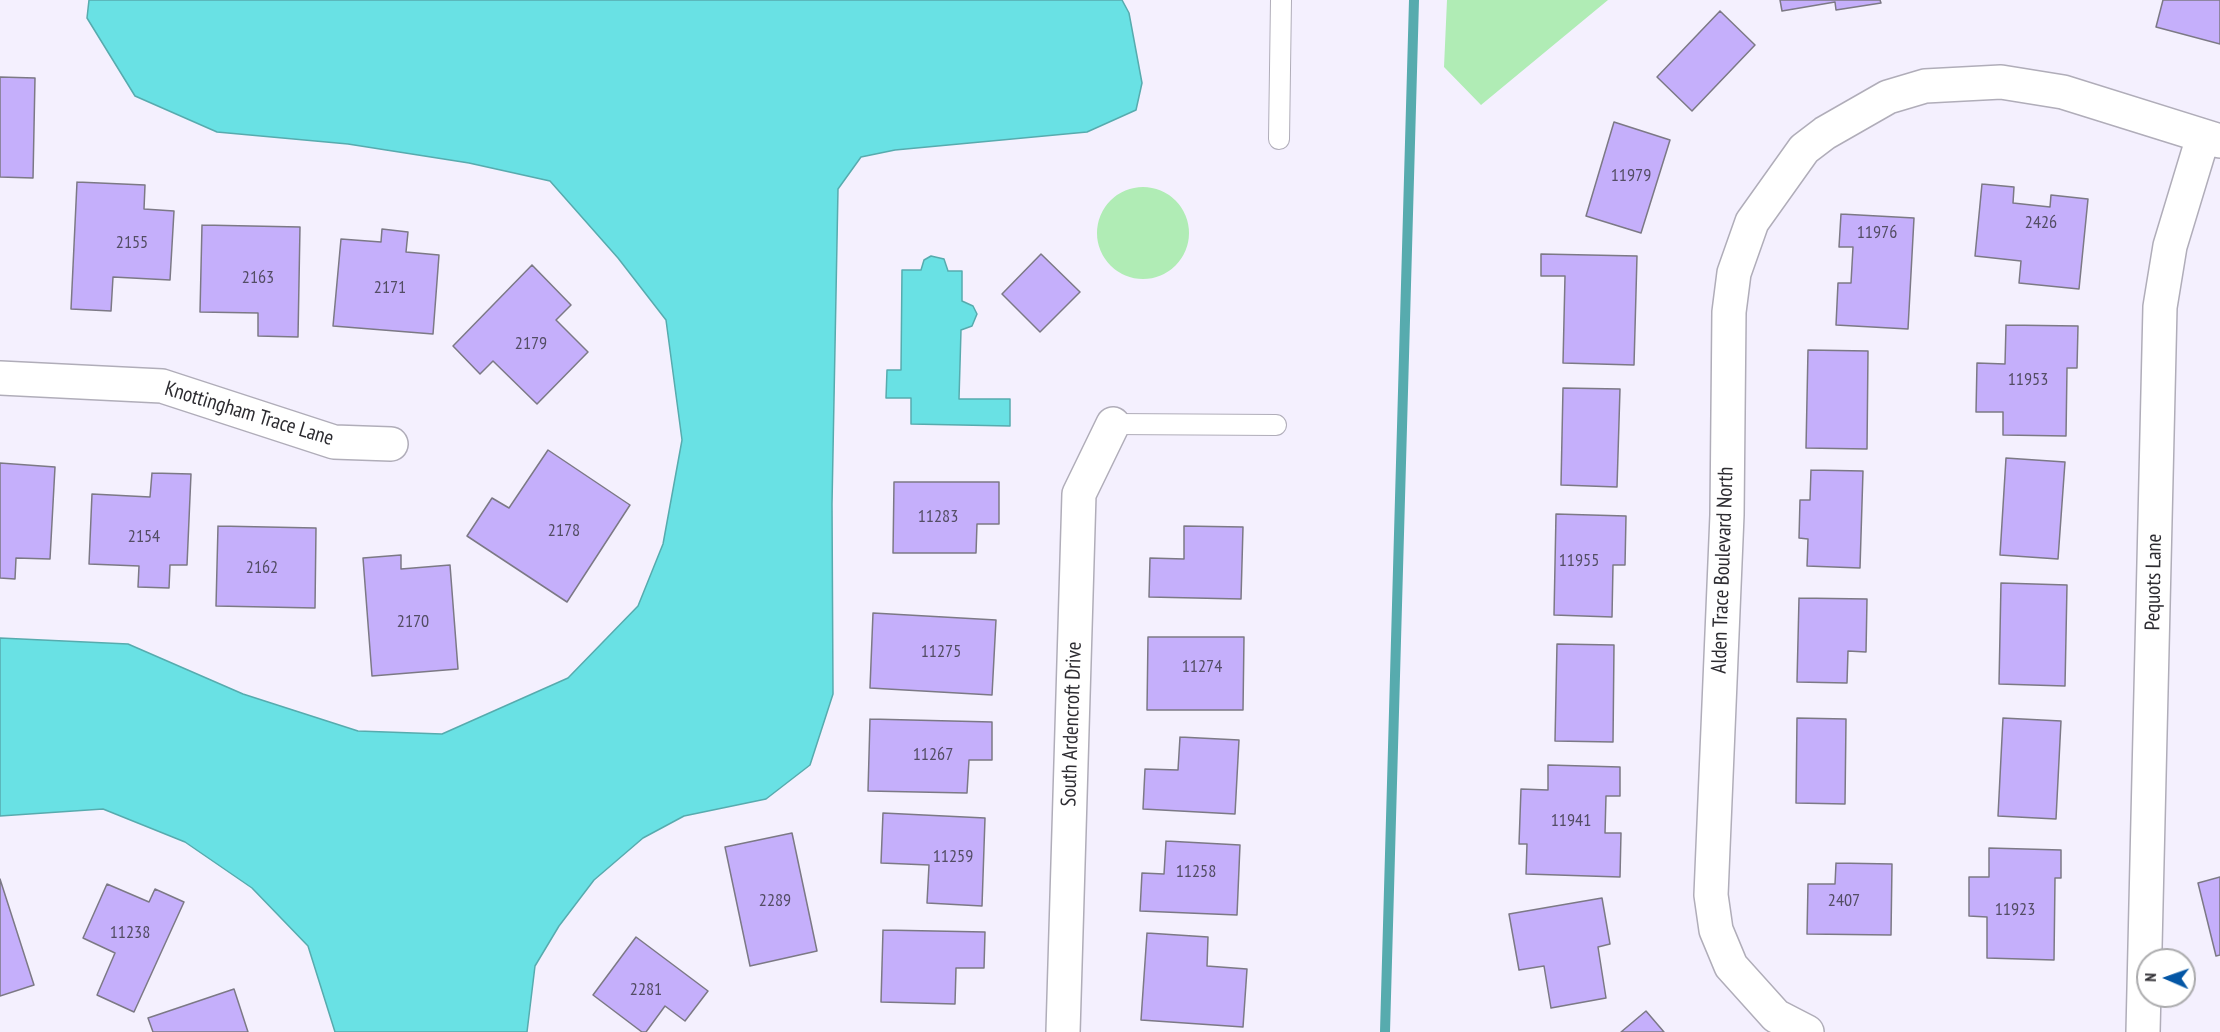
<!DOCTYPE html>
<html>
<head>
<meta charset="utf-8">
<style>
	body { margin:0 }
	#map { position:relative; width:2220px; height:1032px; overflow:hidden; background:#f4f0fe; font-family:"PT Sans Narrow",sans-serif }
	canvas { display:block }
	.north { position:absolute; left:2136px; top:948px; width:60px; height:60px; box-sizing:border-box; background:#fff; border:2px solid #ababad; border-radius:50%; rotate:272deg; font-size:16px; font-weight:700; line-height:24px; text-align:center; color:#2d2c31 }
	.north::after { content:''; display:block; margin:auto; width:21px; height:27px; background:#0456a5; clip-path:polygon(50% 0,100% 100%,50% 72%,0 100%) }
</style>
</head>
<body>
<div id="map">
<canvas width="2220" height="1032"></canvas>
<div class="north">N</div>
</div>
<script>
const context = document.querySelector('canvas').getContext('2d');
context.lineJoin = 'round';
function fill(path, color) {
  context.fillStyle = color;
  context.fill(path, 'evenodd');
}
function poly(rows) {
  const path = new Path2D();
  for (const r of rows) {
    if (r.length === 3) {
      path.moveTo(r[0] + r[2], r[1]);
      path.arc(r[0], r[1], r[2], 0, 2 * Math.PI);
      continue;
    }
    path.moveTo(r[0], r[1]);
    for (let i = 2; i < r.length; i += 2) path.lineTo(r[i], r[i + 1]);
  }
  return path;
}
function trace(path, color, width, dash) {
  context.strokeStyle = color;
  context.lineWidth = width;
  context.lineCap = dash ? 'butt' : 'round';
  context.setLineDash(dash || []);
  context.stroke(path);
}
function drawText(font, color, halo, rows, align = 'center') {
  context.font = font + ' "PT Sans Narrow",sans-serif';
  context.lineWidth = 4.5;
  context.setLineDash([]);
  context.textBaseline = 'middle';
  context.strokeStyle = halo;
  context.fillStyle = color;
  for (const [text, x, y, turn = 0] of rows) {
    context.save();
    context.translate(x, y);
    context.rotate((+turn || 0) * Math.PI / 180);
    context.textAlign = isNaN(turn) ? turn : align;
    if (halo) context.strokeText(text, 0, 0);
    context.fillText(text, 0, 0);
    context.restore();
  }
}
const green = poly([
	[1447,0,1608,0,1481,105,1444,67],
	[1143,233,46]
]);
const water = poly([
	[89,0,1122,0,1129,13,1142,83,1136,110,1087,132,895,150,861,157,838,189,832,504,833,694,810,765,766,799,684,816,643,838,594,880,559,926,535,966,527,1032,335,1032,308,946,252,888,185,842,103,809,0,816,0,638,128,644,243,694,358,731,442,734,568,678,638,606,663,544,682,440,666,320,618,258,550,181,469,163,348,144,217,132,135,96,87,18,89,0],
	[931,256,944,259,948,271,962,271,962,301,973,306,977,314,972,326,961,330,959,399,1010,399,1010,426,911,424,911,398,886,398,887,370,901,370,902,270,921,270,924,260,931,256]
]);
const stream = poly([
	[1385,1032,1414,0]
]);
const building = poly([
	[1780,0,1880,0,1881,3,1836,10,1835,2,1782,11,1780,0],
	[2163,0,2220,0,2220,44,2156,27,2163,0],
	[1720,11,1755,45,1692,111,1657,77,1720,11],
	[0,77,35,78,33,178,0,177,0,77],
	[1614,122,1670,140,1641,233,1586,216,1614,122],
	[77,182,145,185,144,209,174,211,170,280,113,277,111,311,71,309,77,182],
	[1982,184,2014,187,2013,203,2050,207,2051,195,2088,199,2079,289,2019,283,2021,261,1975,256,1982,184],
	[1841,214,1914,218,1908,329,1836,325,1838,283,1851,283,1853,247,1839,247,1841,214],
	[202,225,300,227,298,337,258,336,258,313,200,312,202,225],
	[382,229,408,232,406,252,439,255,433,334,333,326,341,239,381,242,382,229],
	[1041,254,1080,292,1040,332,1002,294,1041,254],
	[1541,254,1637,256,1634,365,1563,363,1565,276,1541,276,1541,254],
	[532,265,571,305,556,320,588,352,537,404,493,361,480,374,453,346,532,265],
	[2006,325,2078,326,2077,368,2067,368,2066,436,2003,435,2003,412,1976,412,1977,363,2005,364,2006,325],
	[1808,350,1868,351,1867,449,1806,448,1808,350],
	[1563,388,1620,389,1617,487,1561,485,1563,388],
	[548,450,630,505,567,602,467,536,492,498,509,508,548,450],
	[2006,458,2065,462,2058,559,2000,555,2006,458],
	[0,463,55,467,50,559,16,558,15,579,0,578,0,463],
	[1811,470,1863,471,1860,568,1807,566,1808,539,1799,538,1800,500,1810,500,1811,470],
	[152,473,191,474,187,565,170,565,169,588,138,587,139,566,89,564,92,494,150,497,152,473],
	[894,482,999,482,999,524,977,524,976,553,893,553,894,482],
	[1556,514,1626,516,1625,565,1613,565,1612,617,1554,615,1556,514],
	[218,526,316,528,315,608,216,606,218,526],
	[1184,526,1243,527,1241,599,1149,597,1150,558,1184,559,1184,526],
	[401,555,401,569,450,565,458,669,372,676,363,558,401,555],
	[2001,583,2067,585,2065,686,1999,684,2001,583],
	[1799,598,1867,599,1866,652,1848,651,1847,683,1797,682,1799,598],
	[873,613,996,620,992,695,870,688,873,613],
	[1148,637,1244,637,1243,710,1147,710,1148,637],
	[1557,644,1614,645,1613,742,1555,741,1557,644],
	[1797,718,1846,719,1845,804,1796,803,1797,718],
	[2003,718,2061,721,2056,819,1998,816,2003,718],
	[870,719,992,722,992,760,969,760,967,793,868,791,870,719],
	[1180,737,1239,740,1235,814,1143,809,1145,769,1178,770,1180,737],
	[1548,765,1620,767,1620,796,1606,796,1605,833,1621,833,1620,877,1526,874,1527,844,1519,844,1521,789,1548,790,1548,765],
	[883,813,985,818,982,906,927,903,929,865,881,863,883,813],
	[792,833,817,951,750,966,725,847,792,833],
	[1166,841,1240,845,1237,915,1140,911,1142,873,1164,874,1166,841],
	[1989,848,2061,850,2061,878,2055,878,2054,960,1987,958,1987,917,1969,916,1969,877,1989,877,1989,848],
	[1836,863,1892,864,1891,935,1807,934,1808,884,1835,884,1836,863],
	[2220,877,2220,955,2216,956,2198,883,2220,877],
	[0,879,34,985,0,996,0,879],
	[107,884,149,902,155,889,184,902,134,1012,97,995,115,953,83,938,107,884],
	[1602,898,1610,944,1598,947,1606,998,1551,1008,1544,966,1519,970,1509,914,1602,898],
	[883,930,985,932,984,968,956,968,955,1004,881,1002,883,930],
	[1147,933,1208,937,1207,966,1247,969,1243,1027,1141,1020,1147,933],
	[636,937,708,991,685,1021,665,1006,646,1032,642,1032,593,995,636,937],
	[234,989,248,1032,153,1032,148,1018,234,989],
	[1646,1011,1664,1032,1621,1032,1646,1011]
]);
const service = poly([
	[1279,139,1281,0],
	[1113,424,1276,425]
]);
const minor = poly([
	[0,378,162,386,334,442,391,444],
	[1063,1032,1079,494,1113,424],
	[1807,1032,1776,1016,1731,966,1716,930,1711,895,1727,515,1729,312,1734,273,1752,222,1804,149,1825,133,1888,97,1925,86,2001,82,2063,92,2220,141],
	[2143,1032,2160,307,2170,246,2203,137]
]);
const numberNames = [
	["11979",1631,176],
	["2426",2041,223],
	["11976",1877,233],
	["2155",132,243],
	["2163",258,278],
	["2171",390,288],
	["2179",531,344],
	["11953",2028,380],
	["11283",938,517],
	["2178",564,531],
	["2154",144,537],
	["11955",1579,561],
	["2162",262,568],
	["2170",413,622],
	["11275",941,652],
	["11274",1202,667],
	["11267",933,755],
	["11941",1571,821],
	["11259",953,857],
	["11258",1196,872],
	["2289",775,901],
	["2407",1844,901],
	["11923",2015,910],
	["11238",130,933],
	["2281",646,990]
];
const streetNames = [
	["Knottingham Trace Lane",249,414,17],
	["Alden Trace Boulevard North",1723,570,-88],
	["Pequots Lane",2154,582,-89],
	["South Ardencroft Drive",1072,724,-88]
];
fill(green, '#b0ecb5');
fill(water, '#69e1e4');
trace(water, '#57abae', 1.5);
trace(stream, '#57abae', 10);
fill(building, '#c5affb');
trace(building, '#7c7985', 1.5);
trace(service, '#b0adb9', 22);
trace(minor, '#b0adb9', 36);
trace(service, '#fff', 20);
trace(minor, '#fff', 33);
drawText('18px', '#534d64', null, numberNames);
drawText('21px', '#2d2c31', '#fff', streetNames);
</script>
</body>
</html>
